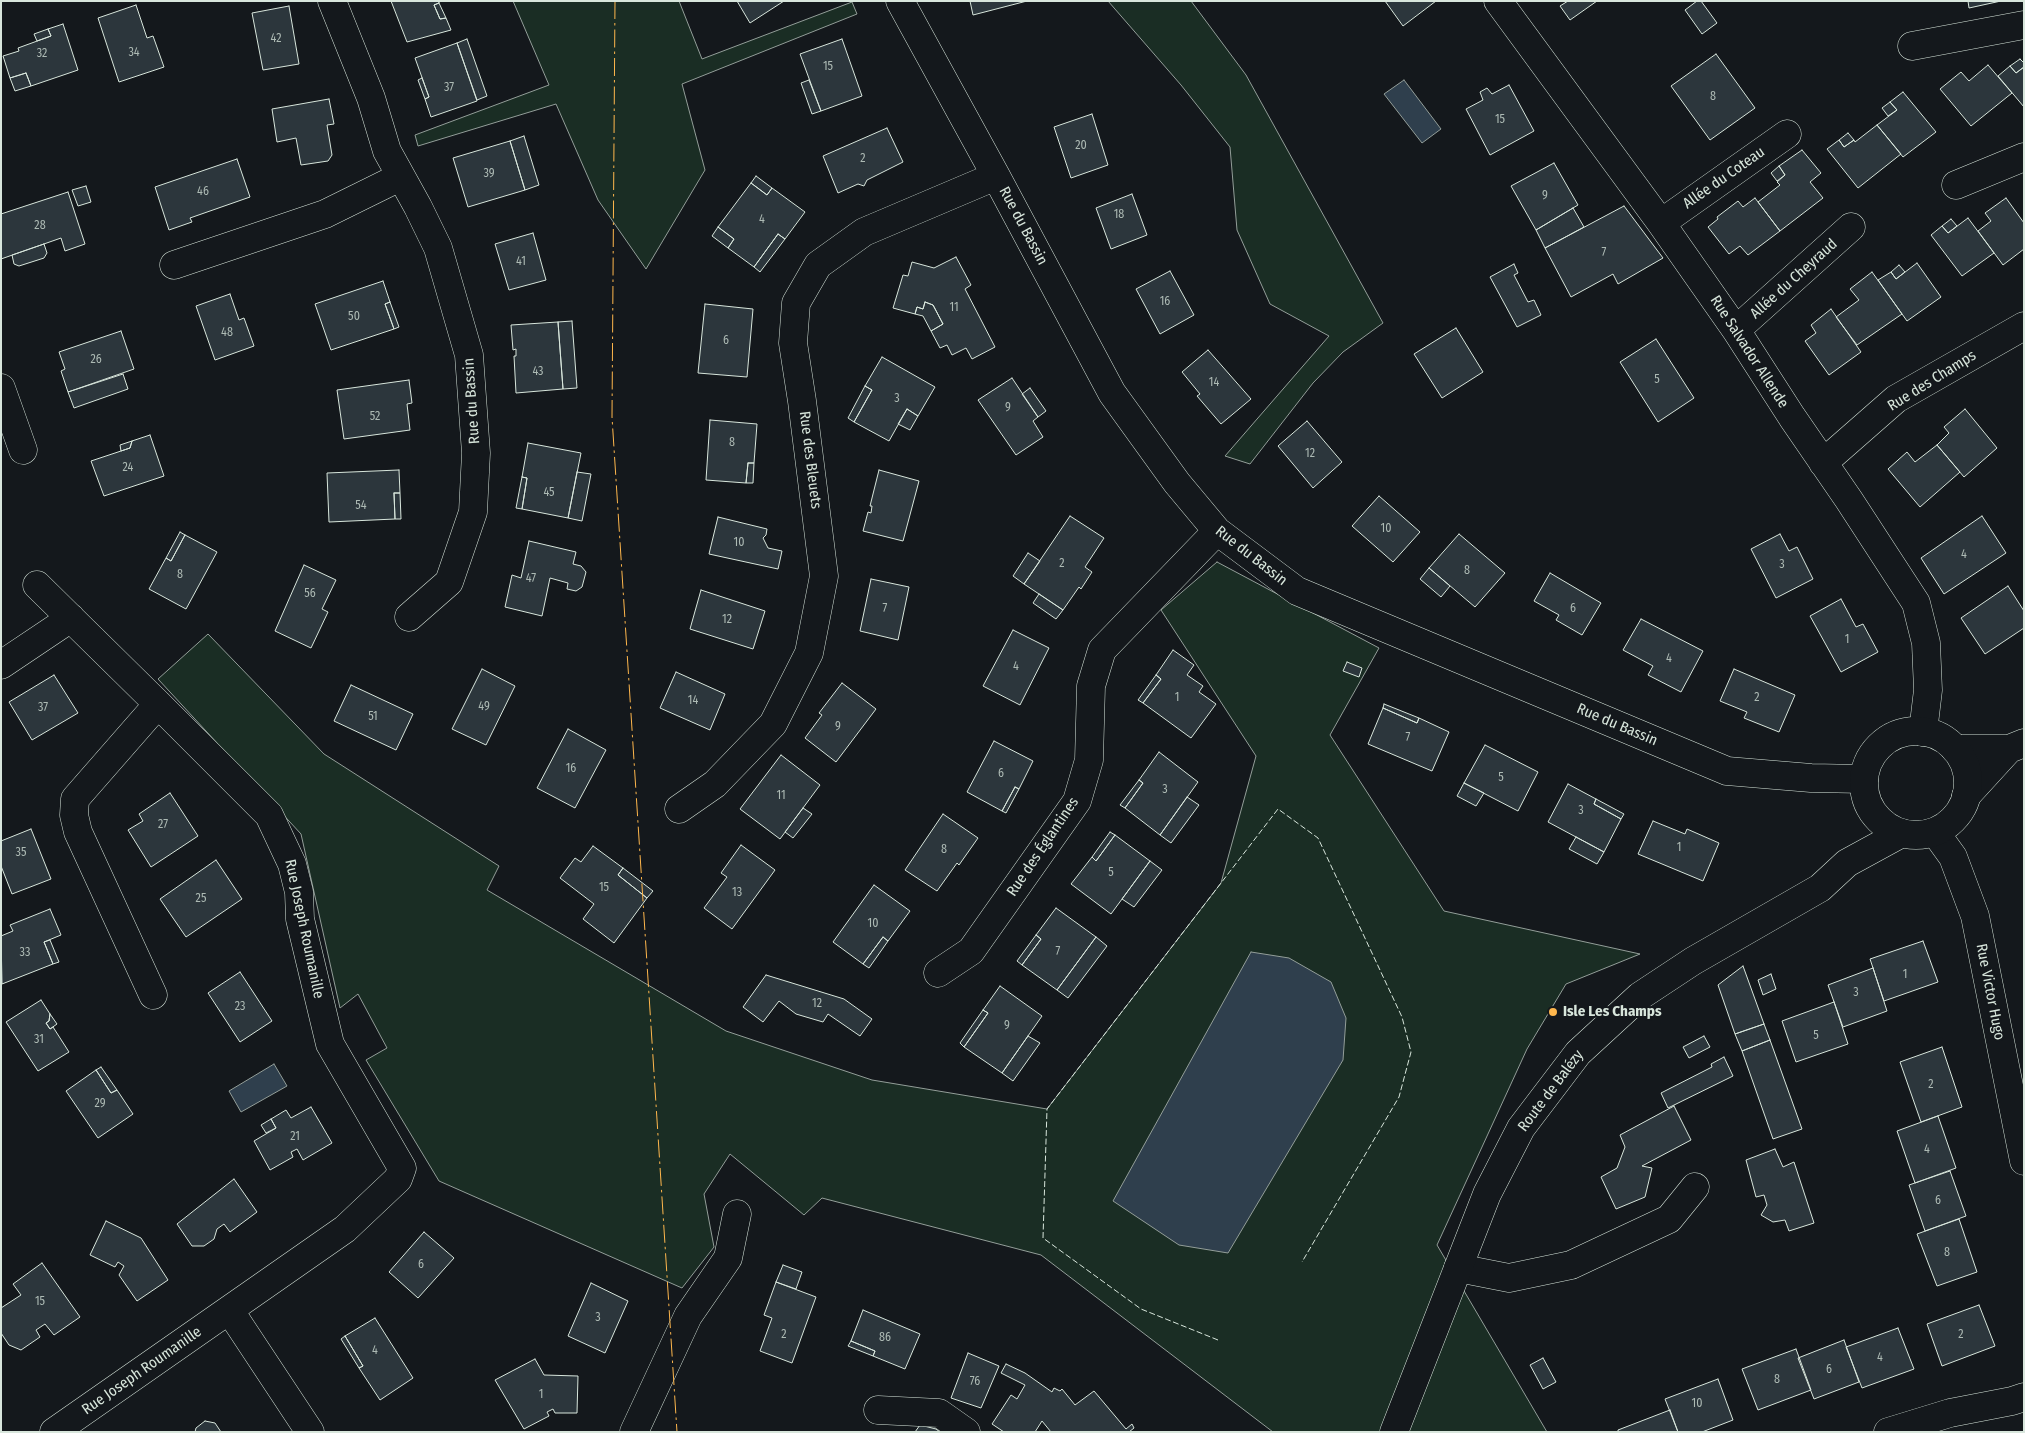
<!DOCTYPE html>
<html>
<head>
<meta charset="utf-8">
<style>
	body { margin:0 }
	#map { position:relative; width:2025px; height:1433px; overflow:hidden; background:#14181c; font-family:"Fira Sans Condensed",sans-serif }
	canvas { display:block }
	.frame { position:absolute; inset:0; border:2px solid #d8e6dc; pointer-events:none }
</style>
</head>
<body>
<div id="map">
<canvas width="2025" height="1433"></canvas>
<div class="frame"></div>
</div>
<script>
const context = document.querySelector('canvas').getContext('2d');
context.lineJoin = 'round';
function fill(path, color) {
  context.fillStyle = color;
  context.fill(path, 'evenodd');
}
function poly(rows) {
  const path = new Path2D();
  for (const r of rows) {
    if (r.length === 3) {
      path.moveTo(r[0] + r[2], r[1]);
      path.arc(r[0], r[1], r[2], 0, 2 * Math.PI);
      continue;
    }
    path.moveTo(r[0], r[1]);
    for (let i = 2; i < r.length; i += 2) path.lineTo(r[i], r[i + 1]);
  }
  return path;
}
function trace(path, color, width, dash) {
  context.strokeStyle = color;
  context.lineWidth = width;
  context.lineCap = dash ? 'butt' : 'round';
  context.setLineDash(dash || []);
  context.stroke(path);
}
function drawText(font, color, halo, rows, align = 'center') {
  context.font = font + ' "Fira Sans Condensed",sans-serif';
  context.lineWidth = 4;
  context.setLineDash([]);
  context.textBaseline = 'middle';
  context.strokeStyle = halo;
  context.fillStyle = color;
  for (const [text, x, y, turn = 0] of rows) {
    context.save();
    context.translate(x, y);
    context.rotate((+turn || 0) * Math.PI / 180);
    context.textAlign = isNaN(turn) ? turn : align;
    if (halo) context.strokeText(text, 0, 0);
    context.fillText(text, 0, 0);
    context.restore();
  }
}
const green = poly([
	[513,1,679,1,702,59,852,2,857,14,682,84,705,170,646,269,598,200,556,104,418,146,415,135,549,85,513,1],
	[1108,1,1191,1,1246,75,1383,323,1343,352,1313,383,1250,464,1225,456,1329,336,1270,304,1237,230,1230,147,1181,85,1108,1],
	[1217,562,1379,648,1330,735,1444,911,1640,954,1566,984,1527,1049,1437,1245,1547,1432,1273,1432,1041,1255,822,1198,804,1215,730,1154,704,1194,714,1247,682,1288,439,1181,366,1060,387,1048,358,994,340,1008,301,834,158,679,208,634,324,754,499,866,487,890,726,1031,872,1080,1047,1109,1221,883,1256,756,1161,610,1217,562]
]);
const water = poly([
	[1404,80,1441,129,1422,143,1384,94,1404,80],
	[1251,952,1289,958,1331,982,1346,1018,1343,1060,1228,1253,1179,1245,1113,1201,1251,952],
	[274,1064,287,1086,241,1112,229,1091,274,1064]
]);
const building = poly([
	[391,1,439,1,439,3,434,5,440,19,446,18,451,30,407,42,391,1],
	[737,1,784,1,750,23,737,1],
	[970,1,1027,1,973,15,970,1],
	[1385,1,1436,1,1403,26,1385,1],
	[1568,1,1597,1,1570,20,1560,6,1568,1],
	[1697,1,1701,1,1717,23,1702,34,1685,10,1697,1],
	[1968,1,2001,1,1969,8,1968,1],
	[439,3,446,18,440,19,434,5,439,3],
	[136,5,147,38,153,36,164,67,119,82,98,18,136,5],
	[289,6,299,64,263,70,252,13,289,6],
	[63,24,78,70,31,86,26,73,10,78,3,56,19,51,18,48,51,36,48,29,63,24],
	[48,29,51,36,37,41,34,34,48,29],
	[467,39,487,96,477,100,457,43,467,39],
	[842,39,862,96,821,111,800,54,842,39],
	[457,43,477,101,431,117,425,99,429,97,415,58,457,43],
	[1716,54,1755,108,1710,140,1671,86,1716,54],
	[2020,59,2024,63,2024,67,2016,73,2010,66,2020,59],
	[1988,65,2012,93,1971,126,1940,89,1961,72,1969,81,1988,65],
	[2010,66,2016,73,2024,67,2024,107,1998,76,2010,66],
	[26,73,31,86,15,91,10,78,26,73],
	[422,78,429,97,425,99,418,80,422,78],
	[809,80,821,111,812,114,801,83,809,80],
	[1509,85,1534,131,1490,155,1466,109,1483,100,1480,92,1487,88,1492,94,1509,85],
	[1903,92,1936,132,1903,157,1877,125,1897,110,1890,102,1903,92],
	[329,99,334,124,327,125,332,155,328,161,301,165,296,138,277,142,272,109,329,99],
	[1890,102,1897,110,1888,116,1882,108,1890,102],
	[1092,114,1108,165,1071,178,1054,127,1092,114],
	[1877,125,1901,154,1858,188,1827,149,1839,140,1844,147,1854,140,1855,142,1877,125],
	[887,128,903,162,867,180,864,186,858,184,838,193,823,156,887,128],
	[1848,133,1854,140,1844,147,1839,140,1848,133],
	[524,136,539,185,525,190,510,141,524,136],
	[510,141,525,190,468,207,453,158,510,141],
	[1802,150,1821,173,1810,182,1823,198,1780,231,1758,202,1780,185,1777,182,1785,175,1779,166,1802,150],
	[237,159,250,197,190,218,192,222,169,230,155,187,237,159],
	[1554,163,1578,205,1536,230,1511,186,1554,163],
	[1779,166,1785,175,1777,181,1771,173,1779,166],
	[756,176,772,188,767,195,751,183,756,176],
	[751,183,767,195,772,188,805,212,785,239,778,234,754,267,728,248,734,239,718,227,751,183],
	[86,186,91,202,78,206,72,190,86,186],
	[68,192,85,244,65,251,61,238,1,259,1,214,68,192],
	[1132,194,1147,235,1111,249,1096,208,1132,194],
	[1755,198,1780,231,1748,255,1740,246,1729,254,1708,227,1718,219,1717,217,1738,201,1743,207,1755,198],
	[2006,198,2024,223,2024,249,2003,265,1978,231,1991,221,1985,213,2006,198],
	[1624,206,1663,258,1618,284,1613,274,1571,297,1545,248,1624,206],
	[1573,208,1584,227,1545,248,1536,230,1573,208],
	[1968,218,1994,253,1962,276,1931,235,1942,226,1948,233,1968,218],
	[1951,219,1957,226,1948,233,1942,226,1951,219],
	[718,227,734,239,728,248,712,236,718,227],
	[533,233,546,280,509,290,495,244,533,233],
	[778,234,785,239,760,272,754,267,778,234],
	[44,244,47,253,44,258,19,266,14,264,12,255,44,244],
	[956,257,971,285,965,289,995,347,972,359,966,348,952,355,947,345,940,348,931,331,943,324,933,305,925,302,923,309,917,307,915,314,893,308,903,275,908,276,912,262,934,268,956,257],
	[1917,263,1941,297,1907,321,1878,280,1891,272,1896,279,1917,263],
	[1514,264,1518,273,1514,275,1528,302,1534,300,1541,315,1517,327,1490,277,1514,264],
	[1899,265,1905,272,1896,279,1891,272,1899,265],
	[1170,271,1194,315,1160,334,1136,289,1170,271],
	[1872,272,1902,314,1857,345,1836,317,1859,300,1850,289,1872,272],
	[383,281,390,302,385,304,394,329,331,350,315,304,383,281],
	[230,294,239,320,244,318,254,346,215,360,196,306,230,294],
	[390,302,399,327,394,329,385,304,390,302],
	[925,302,933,305,943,324,931,331,923,316,915,314,917,307,923,309,925,302],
	[705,304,753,309,747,377,698,373,705,304],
	[1831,309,1861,352,1829,375,1805,341,1816,333,1811,325,1831,309],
	[572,321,577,388,563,389,558,322,572,321],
	[558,322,563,389,516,393,514,356,516,356,516,349,513,350,511,325,558,322],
	[1456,328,1483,372,1442,398,1414,354,1456,328],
	[121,331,134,369,68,392,61,371,65,369,59,352,121,331],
	[1656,339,1694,398,1658,422,1620,362,1656,339],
	[1208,350,1251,399,1221,424,1197,396,1200,394,1182,372,1208,350],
	[882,357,935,387,918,416,907,409,889,441,854,422,872,390,865,386,882,357],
	[123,374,128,389,74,408,68,392,123,374],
	[1012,378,1038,417,1033,421,1043,437,1016,455,978,400,1012,378],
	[409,380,412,403,407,404,410,430,344,439,337,390,409,380],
	[865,386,872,390,854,422,848,418,865,386],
	[1030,388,1046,411,1038,417,1022,394,1030,388],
	[907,409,918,416,910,430,898,424,907,409],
	[1965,409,1997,448,1964,477,1937,445,1949,433,1944,427,1965,409],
	[710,420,757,424,754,463,748,463,746,483,706,480,710,420],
	[1307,421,1342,462,1313,488,1278,446,1307,421],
	[150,435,164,476,104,496,91,461,130,448,132,441,150,435],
	[132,441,130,448,121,451,120,445,132,441],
	[528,443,581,453,568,518,522,509,527,478,522,477,528,443],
	[1937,445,1960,472,1920,507,1888,469,1907,452,1915,462,1937,445],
	[748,463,754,463,753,483,746,483,748,463],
	[399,470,400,493,394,493,395,519,329,522,327,473,399,470],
	[879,470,919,481,903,541,863,531,868,512,871,513,872,506,870,506,879,470],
	[577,472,591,474,582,521,568,518,577,472],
	[522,477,527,478,522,509,516,508,522,477],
	[394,493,400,493,401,519,395,519,394,493],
	[1379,496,1420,532,1393,562,1352,526,1379,496],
	[1070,516,1104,538,1085,567,1092,572,1081,589,1079,587,1063,610,1024,584,1070,516],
	[1982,516,2006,553,1944,594,1921,558,1982,516],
	[718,517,767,529,766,535,763,538,768,548,782,551,778,569,709,554,718,517],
	[180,532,185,535,171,561,166,558,180,532],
	[1459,534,1505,573,1475,607,1429,568,1459,534],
	[1780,534,1789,551,1797,547,1813,579,1776,598,1751,549,1780,534],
	[185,535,217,552,186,609,149,589,166,558,171,561,185,535],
	[529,541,576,552,573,564,581,566,586,572,582,587,576,591,567,589,568,583,550,578,542,616,505,607,512,575,521,578,529,541],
	[1028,553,1040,561,1024,584,1013,576,1028,553],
	[304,565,336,580,322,609,328,612,311,648,275,631,304,565],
	[1429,568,1450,586,1441,597,1420,579,1429,568],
	[1550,573,1601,603,1582,635,1556,620,1559,615,1534,601,1550,573],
	[871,579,909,587,898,640,860,631,871,579],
	[2008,586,2024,611,2024,628,1985,654,1961,618,2008,586],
	[701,590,765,611,753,649,690,629,701,590],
	[1039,594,1063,610,1056,619,1033,603,1039,594],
	[1841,599,1856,627,1863,624,1878,652,1841,672,1810,616,1841,599],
	[1641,619,1703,651,1681,692,1648,675,1653,666,1623,650,1641,619],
	[1013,630,1049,648,1020,705,983,686,1013,630],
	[1173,650,1194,665,1187,675,1203,686,1199,692,1216,704,1191,738,1143,703,1161,679,1156,675,1173,650],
	[1347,662,1362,668,1359,677,1343,671,1347,662],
	[482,669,515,686,486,745,452,729,482,669],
	[1734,669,1795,695,1779,732,1744,718,1747,712,1720,701,1734,669],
	[676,672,725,694,710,730,660,708,676,672],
	[54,675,78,713,32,740,9,702,54,675],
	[1156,675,1161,679,1143,703,1138,700,1156,675],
	[842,683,876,709,836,762,805,738,822,715,819,713,842,683],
	[351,685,413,714,396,750,334,721,351,685],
	[1384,704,1419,718,1417,723,1383,708,1384,704],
	[1383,708,1417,723,1419,718,1449,732,1432,771,1368,744,1383,708],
	[568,729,606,750,575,808,537,788,568,729],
	[994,741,1033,761,1019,789,1015,787,1002,811,967,792,994,741],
	[1485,745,1538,772,1518,811,1464,783,1485,745],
	[1159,752,1198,782,1160,835,1125,808,1143,783,1139,780,1159,752],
	[781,755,820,785,780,839,740,809,781,755],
	[1139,780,1143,783,1125,808,1120,805,1139,780],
	[1464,783,1484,793,1476,806,1457,796,1464,783],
	[1568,784,1596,799,1594,804,1621,819,1604,852,1548,822,1568,784],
	[1015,787,1019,789,1006,813,1002,811,1015,787],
	[170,793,198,836,151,867,128,830,143,821,139,814,170,793],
	[1187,797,1199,805,1171,843,1160,835,1187,797],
	[1596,799,1624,814,1621,819,1594,804,1596,799],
	[803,808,812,814,793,838,785,832,803,808],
	[943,814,978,838,959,865,957,863,937,891,905,870,943,814],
	[1653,821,1685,834,1687,829,1719,843,1703,881,1638,854,1653,821],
	[31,829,51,879,12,894,1,866,1,841,31,829],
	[1110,832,1115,835,1096,861,1092,857,1110,832],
	[1115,835,1150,861,1111,914,1071,884,1092,857,1096,861,1115,835],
	[1576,837,1604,852,1597,864,1569,849,1576,837],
	[741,845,775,870,732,929,704,908,727,877,721,873,741,845],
	[593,846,623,868,618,875,647,898,614,943,583,919,594,904,560,878,575,858,581,862,593,846],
	[216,860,242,899,186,937,160,899,216,860],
	[1150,861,1162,870,1134,907,1122,899,1150,861],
	[623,868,653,891,647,898,618,875,623,868],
	[874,885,910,911,888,941,883,937,863,964,833,942,874,885],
	[1056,908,1096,937,1057,990,1022,965,1041,939,1036,935,1056,908],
	[50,909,61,935,44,942,53,964,2,984,1,936,13,931,10,925,50,909],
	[1036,935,1041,939,1022,965,1017,961,1036,935],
	[883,937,888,941,869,968,863,964,883,937],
	[1096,937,1107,946,1068,998,1057,990,1096,937],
	[50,940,59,962,53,964,44,942,50,940],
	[1923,941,1938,982,1884,1001,1870,959,1923,941],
	[1743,966,1764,1024,1735,1034,1718,985,1743,966],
	[1873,968,1887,1011,1843,1027,1828,985,1873,968],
	[240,972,272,1021,240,1042,208,993,240,972],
	[1771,974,1776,989,1763,995,1758,980,1771,974],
	[766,975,844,999,872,1019,860,1036,828,1014,823,1022,796,1014,779,1001,763,1022,743,1007,766,975],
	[1000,986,1042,1016,1002,1073,964,1047,988,1013,983,1010,1000,986],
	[41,1000,50,1014,49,1021,46,1023,50,1029,53,1027,69,1052,38,1071,6,1022,41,1000],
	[1834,1002,1848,1044,1796,1062,1782,1021,1834,1002],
	[983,1010,988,1013,964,1047,960,1043,983,1010],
	[50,1014,57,1024,50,1029,46,1023,49,1021,50,1014],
	[1764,1024,1770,1040,1742,1051,1735,1034,1764,1024],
	[1028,1036,1040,1043,1013,1081,1002,1073,1028,1036],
	[1704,1036,1710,1047,1689,1058,1683,1047,1704,1036],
	[1770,1040,1802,1129,1773,1139,1742,1051,1770,1040],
	[1942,1047,1962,1107,1921,1122,1900,1062,1942,1047],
	[1724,1057,1733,1076,1668,1108,1661,1093,1712,1067,1711,1064,1724,1057],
	[101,1067,117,1090,111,1093,96,1070,101,1067],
	[96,1070,111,1093,117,1090,133,1114,98,1138,66,1091,96,1070],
	[1674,1106,1691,1140,1642,1166,1652,1168,1645,1197,1616,1209,1601,1177,1617,1168,1625,1147,1620,1135,1674,1106],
	[311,1107,332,1143,303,1160,297,1149,291,1152,293,1157,270,1170,254,1141,276,1128,271,1119,286,1110,291,1118,311,1107],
	[1938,1116,1956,1168,1915,1183,1897,1131,1938,1116],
	[271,1119,276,1128,266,1133,261,1125,271,1119],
	[1775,1149,1783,1167,1794,1162,1814,1223,1789,1231,1785,1220,1773,1222,1761,1215,1767,1205,1764,1195,1756,1197,1746,1160,1775,1149],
	[1950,1171,1966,1216,1925,1231,1909,1185,1950,1171],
	[234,1179,257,1212,230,1232,224,1224,217,1229,214,1239,204,1246,192,1246,177,1224,234,1179],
	[1959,1219,1977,1272,1937,1286,1917,1234,1959,1219],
	[106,1221,141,1238,168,1280,137,1301,119,1275,124,1266,118,1262,115,1267,90,1255,106,1221],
	[424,1232,454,1258,418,1298,389,1272,424,1232],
	[42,1263,80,1317,54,1335,45,1324,36,1330,40,1337,21,1350,9,1345,1,1333,1,1308,21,1295,13,1284,42,1263],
	[783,1265,802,1272,796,1289,776,1282,783,1265],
	[776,1282,816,1297,792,1363,760,1351,772,1318,764,1315,776,1282],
	[591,1283,628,1301,605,1353,568,1336,591,1283],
	[1979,1305,1995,1346,1942,1366,1927,1324,1979,1305],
	[863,1310,920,1334,905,1369,873,1356,875,1351,851,1341,863,1310],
	[375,1318,413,1378,380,1400,359,1368,363,1366,345,1336,375,1318],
	[1898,1328,1914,1369,1862,1388,1846,1347,1898,1328],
	[345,1336,363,1366,359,1368,341,1339,345,1336],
	[1844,1340,1859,1382,1814,1399,1798,1358,1844,1340],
	[851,1341,875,1351,873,1356,848,1346,851,1341],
	[1796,1349,1811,1390,1758,1410,1742,1369,1796,1349],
	[968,1353,999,1366,981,1408,951,1398,968,1353],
	[1543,1358,1556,1382,1543,1389,1530,1365,1543,1358],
	[535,1359,544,1375,578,1376,577,1413,555,1413,553,1409,547,1412,549,1416,524,1429,495,1380,535,1359],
	[1006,1364,1025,1373,1052,1392,1054,1388,1060,1391,1062,1389,1075,1405,1094,1391,1126,1429,1132,1424,1134,1428,1129,1432,1051,1432,1042,1421,1035,1432,1004,1432,992,1424,1011,1395,1017,1399,1025,1385,1001,1373,1006,1364],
	[1718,1379,1733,1420,1702,1432,1678,1432,1665,1399,1718,1379],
	[1670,1410,1678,1432,1618,1432,1618,1430,1670,1410],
	[205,1421,215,1423,221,1432,195,1432,196,1428,205,1421],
	[920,1425,936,1429,940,1432,915,1432,920,1425]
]);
const minor = poly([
	[332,1,371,98,387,151,418,207,438,248,469,355,476,453,473,512,449,582,409,617],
	[900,1,996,176,1112,393,1177,483,1217,531,1297,591,1727,771,1811,778,1864,779],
	[1498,1,1661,223,1736,330,1792,417,1849,500,1916,603,1926,643,1928,690,1923,732],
	[1912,46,2024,25],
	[1956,185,2024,157],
	[1661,223,1787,134],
	[174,265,325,214,400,177],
	[1736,330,1851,227],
	[1,388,23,450],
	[1823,463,1896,399,2024,326],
	[37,585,158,704,269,815,292,864,299,892,300,919,330,1044,402,1168,398,1179,345,1229,54,1432],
	[1,665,71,618],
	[679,809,715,784,773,724,809,653,824,576,802,401,793,343,796,303,818,265,864,232,996,176],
	[1935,832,1953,857,1975,916,2024,1161],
	[938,973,971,951,1077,801,1089,760,1091,686,1102,650,1217,531],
	[153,995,78,832,74,815,75,799,158,704],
	[1458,1268,1509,1278,1571,1265,1669,1219,1695,1187],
	[230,1311,310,1432],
	[878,1410,939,1413,966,1432],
	[634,1432,688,1316,728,1258,737,1214],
	[1888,1432,1950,1413,2012,1401,2024,1397]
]);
const tertiary = poly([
	[1955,749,2009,749,2024,743],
	[1966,796,2009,749]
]);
const secondary = poly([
	[1916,783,52],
	[1394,1432,1487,1194,1521,1128,1578,1053,1640,996,1693,961,1820,888,1847,863,1902,833]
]);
const fence = poly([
	[1218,1340,1141,1309,1043,1238,1047,1109,1278,809,1318,838,1402,1017,1411,1052,1399,1097,1302,1262]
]);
const power = poly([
	[615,1,612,417,677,1432]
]);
const markers = [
	[1553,1012,5,"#ffb74d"]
];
const numberNames = [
	["42",276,39],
	["34",134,53],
	["32",42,54],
	["15",828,67],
	["37",449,88],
	["8",1713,97],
	["15",1500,120],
	["20",1081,146],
	["2",863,159],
	["39",489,174],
	["46",203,192],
	["9",1545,196],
	["18",1119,215],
	["4",762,220],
	["28",40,226],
	["7",1604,253],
	["41",521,262],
	["16",1165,302],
	["11",954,308],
	["50",354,317],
	["48",227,333],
	["6",726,341],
	["26",96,360],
	["43",538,372],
	["5",1657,380],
	["14",1214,383],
	["3",897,399],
	["9",1008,408],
	["52",375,417],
	["8",732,443],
	["12",1310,454],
	["24",128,468],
	["45",549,493],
	["54",361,506],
	["10",1386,529],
	["10",739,543],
	["4",1964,555],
	["2",1062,564],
	["3",1782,565],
	["8",1467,571],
	["8",180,575],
	["47",531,579],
	["56",310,594],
	["7",885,609],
	["6",1573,609],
	["12",727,620],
	["1",1847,640],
	["4",1669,659],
	["4",1016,667],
	["1",1177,698],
	["2",1757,698],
	["14",693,701],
	["49",484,707],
	["37",43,708],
	["51",373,717],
	["9",838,727],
	["7",1408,738],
	["16",571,769],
	["6",1001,774],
	["5",1501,778],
	["3",1165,790],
	["11",781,796],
	["3",1581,811],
	["27",163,825],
	["1",1679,848],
	["8",944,850],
	["35",21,853],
	["5",1111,873],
	["15",604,888],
	["13",737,893],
	["25",201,899],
	["10",873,924],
	["7",1058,952],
	["33",25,953],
	["1",1905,975],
	["3",1856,993],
	["12",817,1004],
	["23",240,1007],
	["9",1007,1026],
	["5",1816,1036],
	["31",39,1040],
	["2",1931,1085],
	["29",100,1104],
	["21",295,1137],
	["4",1927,1150],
	["6",1938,1201],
	["8",1947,1253],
	["6",421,1265],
	["15",40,1302],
	["3",598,1318],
	["2",784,1335],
	["2",1961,1335],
	["86",885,1338],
	["4",375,1351],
	["4",1880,1358],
	["6",1829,1370],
	["8",1777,1380],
	["76",975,1382],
	["1",541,1395],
	["10",1697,1404]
];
const streetNames = [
	["Allée du Coteau",1724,178,-35],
	["Rue du Bassin",1023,226,62],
	["Allée du Cheyraud",1794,279,-42],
	["Rue Salvador Allende",1749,352,57],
	["Rue des Champs",1932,381,-32],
	["Rue du Bassin",472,401,-94],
	["Rue des Bleuets",810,460,83],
	["Rue du Bassin",1251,556,38],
	["Rue du Bassin",1617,725,23],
	["Rue des Églantines",1043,847,-56],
	["Rue Joseph Roumanille",304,929,78],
	["Rue Victor Hugo",1990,992,79],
	["Route de Balézy",1551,1091,-53],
	["Rue Joseph Roumanille",142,1371,-35]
];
const poiNames = [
	["Isle Les Champs",1563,1012]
];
fill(green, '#1a2d24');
trace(green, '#939e99', 1);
fill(water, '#2f3f4d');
trace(water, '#939e99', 1);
fill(building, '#2c363c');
trace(building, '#d8e6dc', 1);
trace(minor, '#d8e6dc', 29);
trace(tertiary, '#d8e6dc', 29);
trace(secondary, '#d8e6dc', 29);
trace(minor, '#14181c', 28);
trace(tertiary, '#14181c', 28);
trace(secondary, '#14181c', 28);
trace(fence, '#d8e6dc', 1, [6, 2.5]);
trace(power, '#ffb74d', 1, [18, 4, 2.5, 4]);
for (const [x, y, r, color] of markers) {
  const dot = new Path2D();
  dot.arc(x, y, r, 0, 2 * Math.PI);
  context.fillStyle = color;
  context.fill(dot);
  trace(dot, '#14181c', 2);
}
drawText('12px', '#adbab4', null, numberNames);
drawText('15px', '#d8e6dc', '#14181c', streetNames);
drawText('bold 15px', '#d8e6dc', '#14181c', poiNames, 'left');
</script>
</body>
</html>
